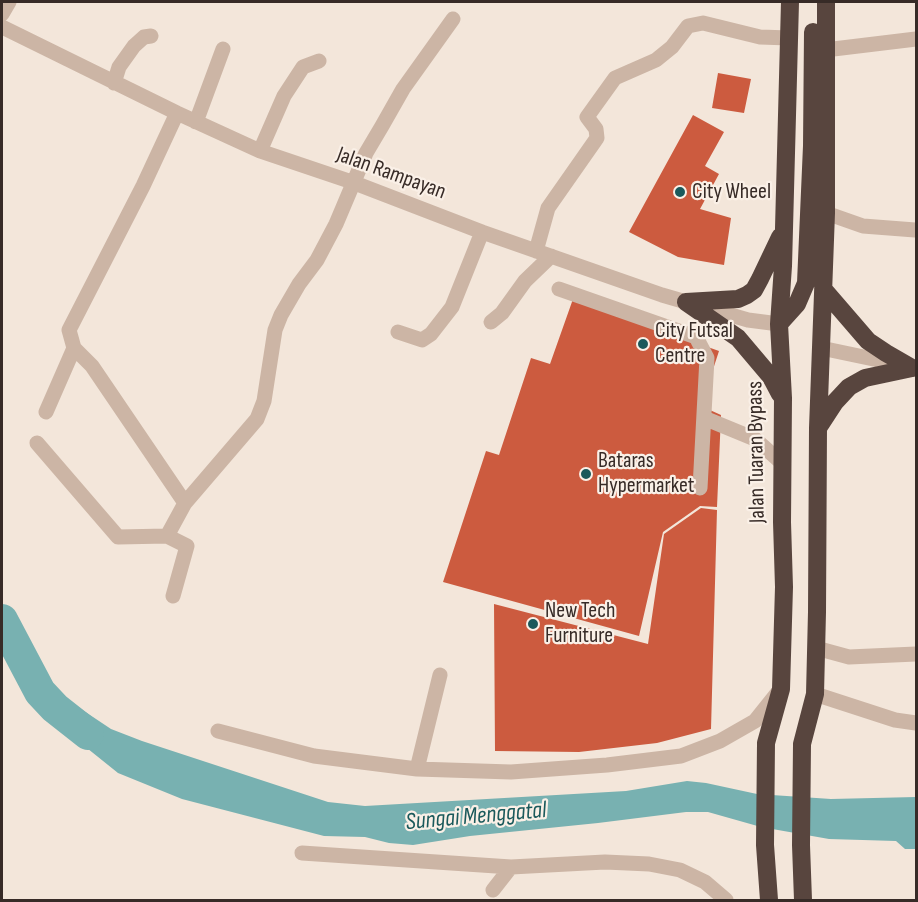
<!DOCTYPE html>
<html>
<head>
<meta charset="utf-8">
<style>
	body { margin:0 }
	#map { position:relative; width:918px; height:902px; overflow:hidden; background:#f3e6da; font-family:"Sofia Sans Condensed",sans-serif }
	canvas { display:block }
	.frame { position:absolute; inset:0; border:3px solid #372b27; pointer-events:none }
</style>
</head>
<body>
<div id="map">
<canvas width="918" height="902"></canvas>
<div class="frame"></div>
</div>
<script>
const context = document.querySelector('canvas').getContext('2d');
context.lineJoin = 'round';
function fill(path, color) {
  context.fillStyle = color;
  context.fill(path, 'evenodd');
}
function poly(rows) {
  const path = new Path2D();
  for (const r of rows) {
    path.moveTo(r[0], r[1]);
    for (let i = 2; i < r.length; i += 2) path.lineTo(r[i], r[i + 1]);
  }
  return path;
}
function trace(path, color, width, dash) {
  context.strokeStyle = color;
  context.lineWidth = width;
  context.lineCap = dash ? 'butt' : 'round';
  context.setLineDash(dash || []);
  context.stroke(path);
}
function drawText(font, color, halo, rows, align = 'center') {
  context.font = font + ' "Sofia Sans Condensed",sans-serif';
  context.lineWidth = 4.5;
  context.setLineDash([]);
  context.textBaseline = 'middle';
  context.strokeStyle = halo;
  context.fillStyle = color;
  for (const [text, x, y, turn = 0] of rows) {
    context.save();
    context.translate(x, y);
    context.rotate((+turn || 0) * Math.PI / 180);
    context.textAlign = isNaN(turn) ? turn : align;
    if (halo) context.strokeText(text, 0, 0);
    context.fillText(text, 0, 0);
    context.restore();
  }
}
const water = poly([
	[63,697,111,729,142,741,328,802,365,806,626,791,687,781,706,783,757,794,831,799,916,797,916,849,905,849,896,841,829,839,761,827,708,812,686,812,598,823,470,836,413,845,389,843,365,837,324,836,182,799,118,773,47,716]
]);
const river = poly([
	[2,620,40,692,55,708,88,734]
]);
const building = poly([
	[718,73,751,79,744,113,712,108],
	[693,115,724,132,705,166,719,174,700,209,731,218,724,265,678,257,629,232],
	[573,299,719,351,701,406,721,415,717,507,700,506,663,532,639,636,443,582,486,451,499,455,531,358,550,364],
	[701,508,717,510,711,729,657,743,579,752,495,751,494,604,648,644,664,534]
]);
const minor = poly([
	[2,14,9,2],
	[2,27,177,113,260,151,352,182,482,232,662,295,748,320,779,324],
	[825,50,916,39],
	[114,83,119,67,134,46,144,37,151,36],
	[177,113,143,186,69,330,74,348,92,366,185,503],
	[196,122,223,49],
	[260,151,284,96,303,67,319,61],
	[826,213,863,226,915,230],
	[536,251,548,208,597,138,596,129,587,117,615,78,656,60,672,47,688,26,703,23,760,37,789,38],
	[559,289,696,337,707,358,700,488],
	[491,322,502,313,525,281,551,256],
	[398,332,422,340,431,334,452,307,482,232],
	[821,348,902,365],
	[46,412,74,348],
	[704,418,755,439,783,464],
	[37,443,118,537,167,536],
	[173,596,187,546,167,536,185,503,257,419,264,401,275,330,281,315,299,284,317,260,336,224,366,153,382,126,403,89,453,19],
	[816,648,849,657,916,654],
	[815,694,895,720,916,723],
	[218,731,314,756,417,769,511,772,607,765,681,756,720,741,755,721,779,691],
	[417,769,440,675],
	[302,853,511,867,605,862,649,864,680,870,705,882,726,900],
	[493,890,511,867]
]);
const highway = poly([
	[824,290,868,341,886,353,912,368],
	[686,302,738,338,771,377,780,394],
	[686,302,738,299,747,295,754,290,760,279,780,237],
	[779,324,797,304,806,283,812,146,813,32],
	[818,428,835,402,849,387,865,378,912,368],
	[769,900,765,845,766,743,781,689,784,587,782,522,783,398,779,324,783,266,790,2],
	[803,900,801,845,802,744,815,694,817,612,818,428,826,213,826,2]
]);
const markers = [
	[680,192,6,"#1a595b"],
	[643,344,6,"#1a595b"],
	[586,474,6,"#1a595b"],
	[533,624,6,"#1a595b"]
];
const streetNames = [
	["Jalan Rampayan",391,174,20],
	["Jalan Tuaran Bypass",757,452,-91]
];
const poiNames = [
	["City Wheel",692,192],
	["City Futsal",655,331],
	["Centre",655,356],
	["Bataras",598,461],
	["Hypermarket",598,486],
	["New Tech",545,611],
	["Furniture",545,636]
];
const waterNames = [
	["Sungai Menggatal",476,817,-5]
];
fill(water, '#78b1b1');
trace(river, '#78b1b1', 32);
fill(building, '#cc5b3f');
trace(minor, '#ccb5a5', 15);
trace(highway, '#58453e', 18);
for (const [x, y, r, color] of markers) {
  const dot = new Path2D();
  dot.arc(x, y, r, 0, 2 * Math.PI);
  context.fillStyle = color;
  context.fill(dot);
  trace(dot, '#faf0e7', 2);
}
drawText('22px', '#372b27', '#faf0e7', streetNames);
drawText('22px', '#372b27', '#faf0e7', poiNames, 'left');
drawText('italic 24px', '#1a595b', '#faf0e7', waterNames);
</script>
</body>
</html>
